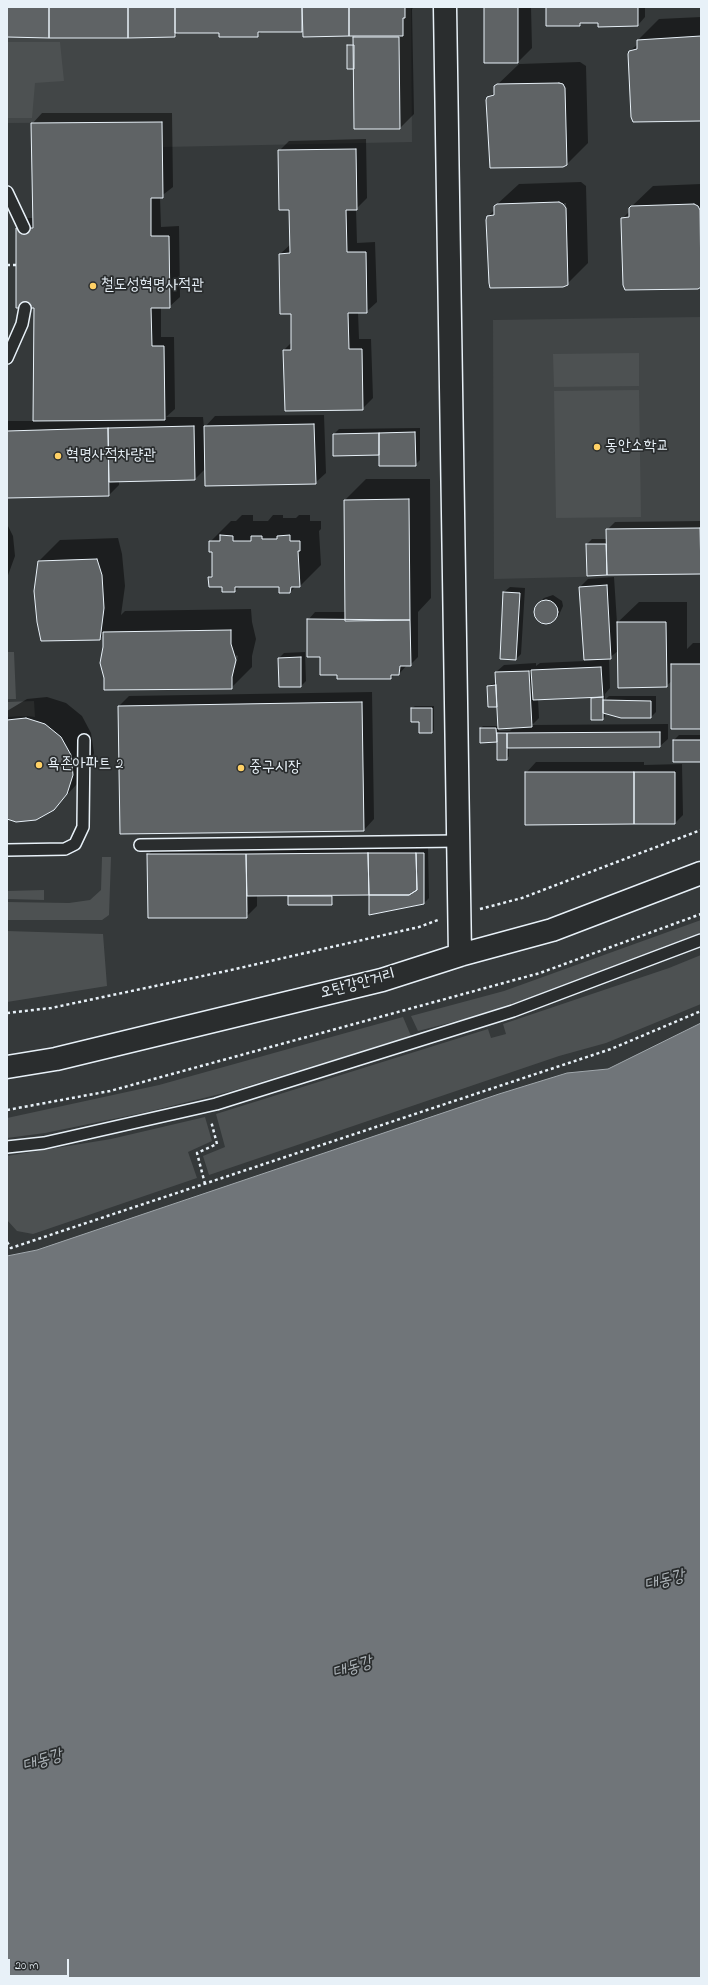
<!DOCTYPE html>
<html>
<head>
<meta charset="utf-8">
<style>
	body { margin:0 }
	#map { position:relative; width:708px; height:1985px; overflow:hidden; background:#35393a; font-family:"Indie Flower",sans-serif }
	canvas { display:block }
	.frame { position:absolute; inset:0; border:8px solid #e8f1f8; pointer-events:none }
	.scale { position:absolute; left:8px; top:1959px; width:61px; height:18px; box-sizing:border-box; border:2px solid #e8f1f8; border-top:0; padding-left:5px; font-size:12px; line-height:14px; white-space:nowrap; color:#e8f1f8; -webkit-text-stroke:3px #2a2d2e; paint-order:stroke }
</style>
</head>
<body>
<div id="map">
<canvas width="708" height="1985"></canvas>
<div class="frame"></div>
<div class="scale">20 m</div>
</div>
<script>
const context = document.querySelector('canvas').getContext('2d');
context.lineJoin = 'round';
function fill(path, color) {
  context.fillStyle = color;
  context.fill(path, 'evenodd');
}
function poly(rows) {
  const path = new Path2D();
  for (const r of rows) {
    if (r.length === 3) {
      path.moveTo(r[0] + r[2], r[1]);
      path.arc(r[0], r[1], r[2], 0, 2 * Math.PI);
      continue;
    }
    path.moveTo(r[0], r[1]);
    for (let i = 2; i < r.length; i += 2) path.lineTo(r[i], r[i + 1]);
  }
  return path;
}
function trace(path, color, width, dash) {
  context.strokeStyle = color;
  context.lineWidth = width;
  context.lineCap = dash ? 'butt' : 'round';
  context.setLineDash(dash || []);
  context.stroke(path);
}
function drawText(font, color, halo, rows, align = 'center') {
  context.font = font + ' "Indie Flower","Poor Story",sans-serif';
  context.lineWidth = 3.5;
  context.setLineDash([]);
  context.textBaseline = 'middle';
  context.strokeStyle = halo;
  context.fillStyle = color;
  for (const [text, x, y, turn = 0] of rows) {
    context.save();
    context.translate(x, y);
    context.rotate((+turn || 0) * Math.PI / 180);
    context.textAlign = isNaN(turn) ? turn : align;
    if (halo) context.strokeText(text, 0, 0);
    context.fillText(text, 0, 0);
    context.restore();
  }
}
const built = poly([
	[7,7,411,7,412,142,163,147,162,122,7,123],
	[701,317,701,574,494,579,493,320]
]);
const green = poly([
	[7,42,60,42,64,81,35,83,32,118,7,118],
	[639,353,639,386,554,387,553,354],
	[639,390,641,517,556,518,554,391],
	[7,652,14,652,16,699,7,699],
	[34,701,35,717,27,716,7,717,7,702],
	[102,857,111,857,109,915,102,920,7,920,7,902,69,903,90,900,101,890],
	[44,890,44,900,7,899,7,891],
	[701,920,701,933,548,992,465,1019,418,1031,411,1016,504,991],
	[7,931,103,934,107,986,7,1002],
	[701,955,701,1004,606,1043,559,1056,209,1175,203,1156,225,1147,216,1114,488,1029,491,1038,506,1034,503,1024,669,968],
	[403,1017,411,1036,232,1091,147,1112,45,1133,7,1138,7,1118,159,1085],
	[205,1117,212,1141,188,1152,197,1178,33,1234,17,1231,7,1220,7,1156,111,1139]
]);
const water = poly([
	[701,1023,701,1978,7,1978,7,1256,37,1250,499,1094,567,1073,608,1069,701,1023]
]);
const shadow = poly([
	[7,7,414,7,412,9,414,114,400,128,355,128,355,68,348,46,355,43,354,38,357,35,303,31,262,31,257,36,220,32,179,32,175,36,7,36],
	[485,7,531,7,532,48,518,62],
	[547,7,645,7,645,17,638,25,599,22,583,22,580,25],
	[701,17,701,120,630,51,638,44,638,40,659,19],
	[580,62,586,66,588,143,567,164,491,167,487,100,495,91,495,87,519,64],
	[42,113,172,113,173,187,160,197,161,227,179,226,180,297,169,307,161,307,161,337,174,337,175,409,166,417,203,417,204,428,215,416,324,415,326,473,315,483,206,468,195,479,119,480,119,485,109,495,7,497,7,421,34,421,35,307,17,228,27,218,34,218,32,124],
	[366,139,367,198,356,209,357,243,375,242,377,302,366,312,358,312,359,339,371,339,373,398,362,409,286,410,284,350,292,342,292,313,280,254,291,244,290,209,279,151,289,141],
	[581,182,586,186,588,263,567,284,488,217,495,209,495,206,519,184],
	[564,203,566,203,568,266,566,266],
	[701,184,701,286,698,288,622,219,630,211,630,208,653,186],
	[420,428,420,460,415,465,380,454,334,434,339,429],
	[366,479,430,479,431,598,418,612,418,657,410,665,407,665,399,674,395,674,391,678,338,674,321,656,308,620,315,612,346,612,345,500],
	[242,515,253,515,253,521,268,521,273,515,283,515,283,518,296,518,299,515,310,515,310,521,321,521,321,529,319,531,321,565,300,586,296,586,290,592,280,586,240,586,235,591,209,577,213,574,213,551,210,542,231,521,236,521],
	[701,521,700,573,588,575,587,544,592,539,607,539,607,530,615,522],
	[7,524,13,536,15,556,7,578],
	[118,538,122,554,125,586,121,615,125,611,251,609,252,622,256,639,252,656,252,667,231,688,104,647,104,634,100,639,39,561,60,540],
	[236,655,238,656,235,668,233,668],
	[614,577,617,623,639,602,687,602,687,649,693,643,701,643,701,728,672,681,666,686,618,651,609,658,610,688,605,694,605,700,609,696,656,696,656,712,651,717,605,712,605,717,602,719,592,698,594,696,538,699,539,718,532,725,668,724,668,739,660,746,509,747,509,756,507,759,498,741,481,742,481,728,483,726,499,726,496,672,504,665,536,663,536,666,540,663,585,661,580,587,588,579],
	[514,727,510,731,499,731,498,728],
	[510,587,525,588,521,654,516,659,504,592],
	[553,595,562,601,563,606,559,615,554,621,544,624,536,618,534,613,538,604,544,598],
	[305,652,306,681,301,686,280,686,279,658,284,653],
	[495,683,496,706,488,686],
	[372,692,374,819,364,830,119,706,129,696],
	[47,697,66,703,82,716,91,733,94,753,88,772,54,809,7,818,7,711,27,699],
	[415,706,434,706,434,730,432,732,420,721,412,708],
	[679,735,701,735,701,761,674,761,674,740],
	[536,762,644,762,644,765,682,764,683,815,675,823,526,773],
	[386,836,386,843,426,843,426,848,428,848,429,898,424,903,370,894,333,895,333,902,331,904,289,904,289,895,257,895,257,906,246,917,148,855,158,844,258,844,265,837],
	[246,895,248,895,248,912,246,912]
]);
const building = poly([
	[7,7,49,7,49,38,7,37,7,7],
	[49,7,128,7,128,38,49,38,49,7],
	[128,7,175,7,175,37,128,38,128,7],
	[175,7,302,7,302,32,258,32,258,37,219,37,219,33,175,33,175,7],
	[302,7,349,7,349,36,303,37,302,7],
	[349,7,405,7,405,18,403,18,403,36,349,36,349,7],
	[484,7,518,7,518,63,484,63,484,7],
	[546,7,638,7,638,26,598,27,598,23,580,23,580,26,546,26,546,7],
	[701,36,701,121,633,122,631,117,628,54,629,51,637,49,637,40,701,36],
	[353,37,399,37,400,129,354,129,353,37],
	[347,45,354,45,354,69,347,69,347,45],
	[559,83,563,84,565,88,567,165,563,167,490,168,486,100,487,97,494,95,494,86,497,84,559,83],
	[162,122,163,198,151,198,151,236,169,236,170,308,151,308,152,346,164,346,165,420,33,421,34,308,16,308,16,228,33,228,31,123,162,122],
	[356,149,357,210,346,210,347,252,366,252,367,313,348,313,349,349,362,349,363,410,285,411,283,350,291,350,291,314,280,314,279,254,290,253,289,210,279,210,278,150,356,149],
	[559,202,563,204,566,208,568,285,563,287,490,288,489,283,486,220,487,216,494,215,494,206,497,204,559,202],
	[694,204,698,206,700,210,701,287,698,289,625,290,623,285,621,222,621,218,629,217,629,208,631,206,694,204],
	[314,424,316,484,205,486,204,426,314,424],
	[194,426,195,480,109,482,108,428,194,426],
	[108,428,109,496,7,498,7,431,108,428],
	[415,432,416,466,379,466,379,433,415,432],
	[379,433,379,455,333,456,333,434,379,433],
	[409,499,410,620,345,621,344,500,409,499],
	[700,528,701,574,607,575,606,529,700,528],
	[220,535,233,536,233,541,251,541,251,536,262,536,262,539,277,539,277,536,290,535,290,541,300,541,300,551,298,551,300,587,291,587,290,593,279,593,279,587,235,587,235,592,222,592,222,587,209,587,208,577,212,577,212,552,209,552,209,541,220,541,220,535],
	[586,544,606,544,607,575,587,576,586,544],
	[97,559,102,575,104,608,100,640,41,641,37,622,34,591,38,561,97,559],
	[607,585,611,659,584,660,579,587,607,585],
	[503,592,520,593,516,660,500,659,503,592],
	[546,612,12],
	[307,619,410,620,411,666,400,666,399,675,391,675,391,679,337,679,337,675,320,675,320,657,307,657,307,619],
	[617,622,666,622,667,687,618,688,617,622],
	[231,630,231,644,236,660,232,677,232,689,104,690,104,678,100,663,103,647,103,632,231,630],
	[301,657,301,687,279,687,278,658,301,657],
	[671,664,701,664,701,729,671,729,671,664],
	[601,667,603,697,533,700,531,670,601,667],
	[529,671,532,727,498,729,495,672,529,671],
	[496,685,497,707,488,707,487,686,496,685],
	[603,697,603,720,591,720,591,698,603,697],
	[603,700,651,701,651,718,621,718,603,713,603,700],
	[362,702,364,831,120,834,118,706,362,702],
	[411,708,432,708,432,733,419,733,419,722,411,722,411,708],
	[26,718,45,724,61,737,71,755,73,775,67,794,54,810,36,820,16,822,7,819,7,720,26,718],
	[480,728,496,728,497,742,480,743,480,728],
	[660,732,660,747,507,748,507,733,660,732],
	[497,733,507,733,507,760,497,760,497,733],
	[673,740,701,740,701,762,673,762,673,740],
	[525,772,634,772,634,824,525,825,525,772],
	[634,772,675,772,675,824,634,824,634,772],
	[368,853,369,895,247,896,246,854,368,853],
	[368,853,416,853,417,890,409,895,369,895,368,853],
	[416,853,424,853,424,904,369,915,369,895,409,895,417,890,416,853],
	[147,854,246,854,247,918,148,918,147,854],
	[288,896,332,896,332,905,288,905,288,896]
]);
const path = poly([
	[7,265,16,265],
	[480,909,522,898,701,830],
	[7,1013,51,1008,231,970,419,927,438,920],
	[7,1110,110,1091,540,973,701,914],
	[205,1184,197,1153,217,1144,211,1121],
	[7,1242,11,1248,35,1240,611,1049,701,1011]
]);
const lane = poly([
	[7,192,24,228],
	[7,358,22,324,25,308],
	[140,845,458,841],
	[7,850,65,849,75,844,83,827,84,740],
	[7,1147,44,1143,216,1104,513,1011,701,940]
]);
const secondary = poly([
	[445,7,460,955],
	[7,1067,56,1059,382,980,460,955,552,930,701,873]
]);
const markers = [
	[93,286,4,"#ffd166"],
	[597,447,4,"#ffd166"],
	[58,456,4,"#ffd166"],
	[39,765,4,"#ffd166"],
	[241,768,4,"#ffd166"]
];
const poiNames = [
	["철도성혁명사적관",101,286],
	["동안소학교",605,447],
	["혁명사적차량관",66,456],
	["욕존아파트 2",47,765],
	["중구시장",249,768]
];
const streetNames = [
	["오탄강안거리",358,985,-15]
];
const waterNames = [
	["대동강",665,1582,-14],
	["대동강",353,1669,-17],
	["대동강",43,1762,-17]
];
fill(built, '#424647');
fill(green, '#4d5152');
fill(water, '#707579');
trace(water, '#a0a7ac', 1);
fill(shadow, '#0007');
fill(building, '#5f6365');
trace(building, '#e8f1f8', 1);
trace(lane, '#e8f1f8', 14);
trace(secondary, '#e8f1f8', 25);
trace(path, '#e8f1f8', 2.5, [3, 3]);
trace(lane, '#2a2d2e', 11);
trace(secondary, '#2a2d2e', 22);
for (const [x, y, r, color] of markers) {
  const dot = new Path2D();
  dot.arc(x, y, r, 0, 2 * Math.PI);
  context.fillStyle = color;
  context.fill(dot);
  trace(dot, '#2a2d2e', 1.5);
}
drawText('16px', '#e8f1f8', '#2a2d2e', poiNames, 'left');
drawText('16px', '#e8f1f8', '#2a2d2e', streetNames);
drawText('italic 17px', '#acb3b8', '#2a2d2e', waterNames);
</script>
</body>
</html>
